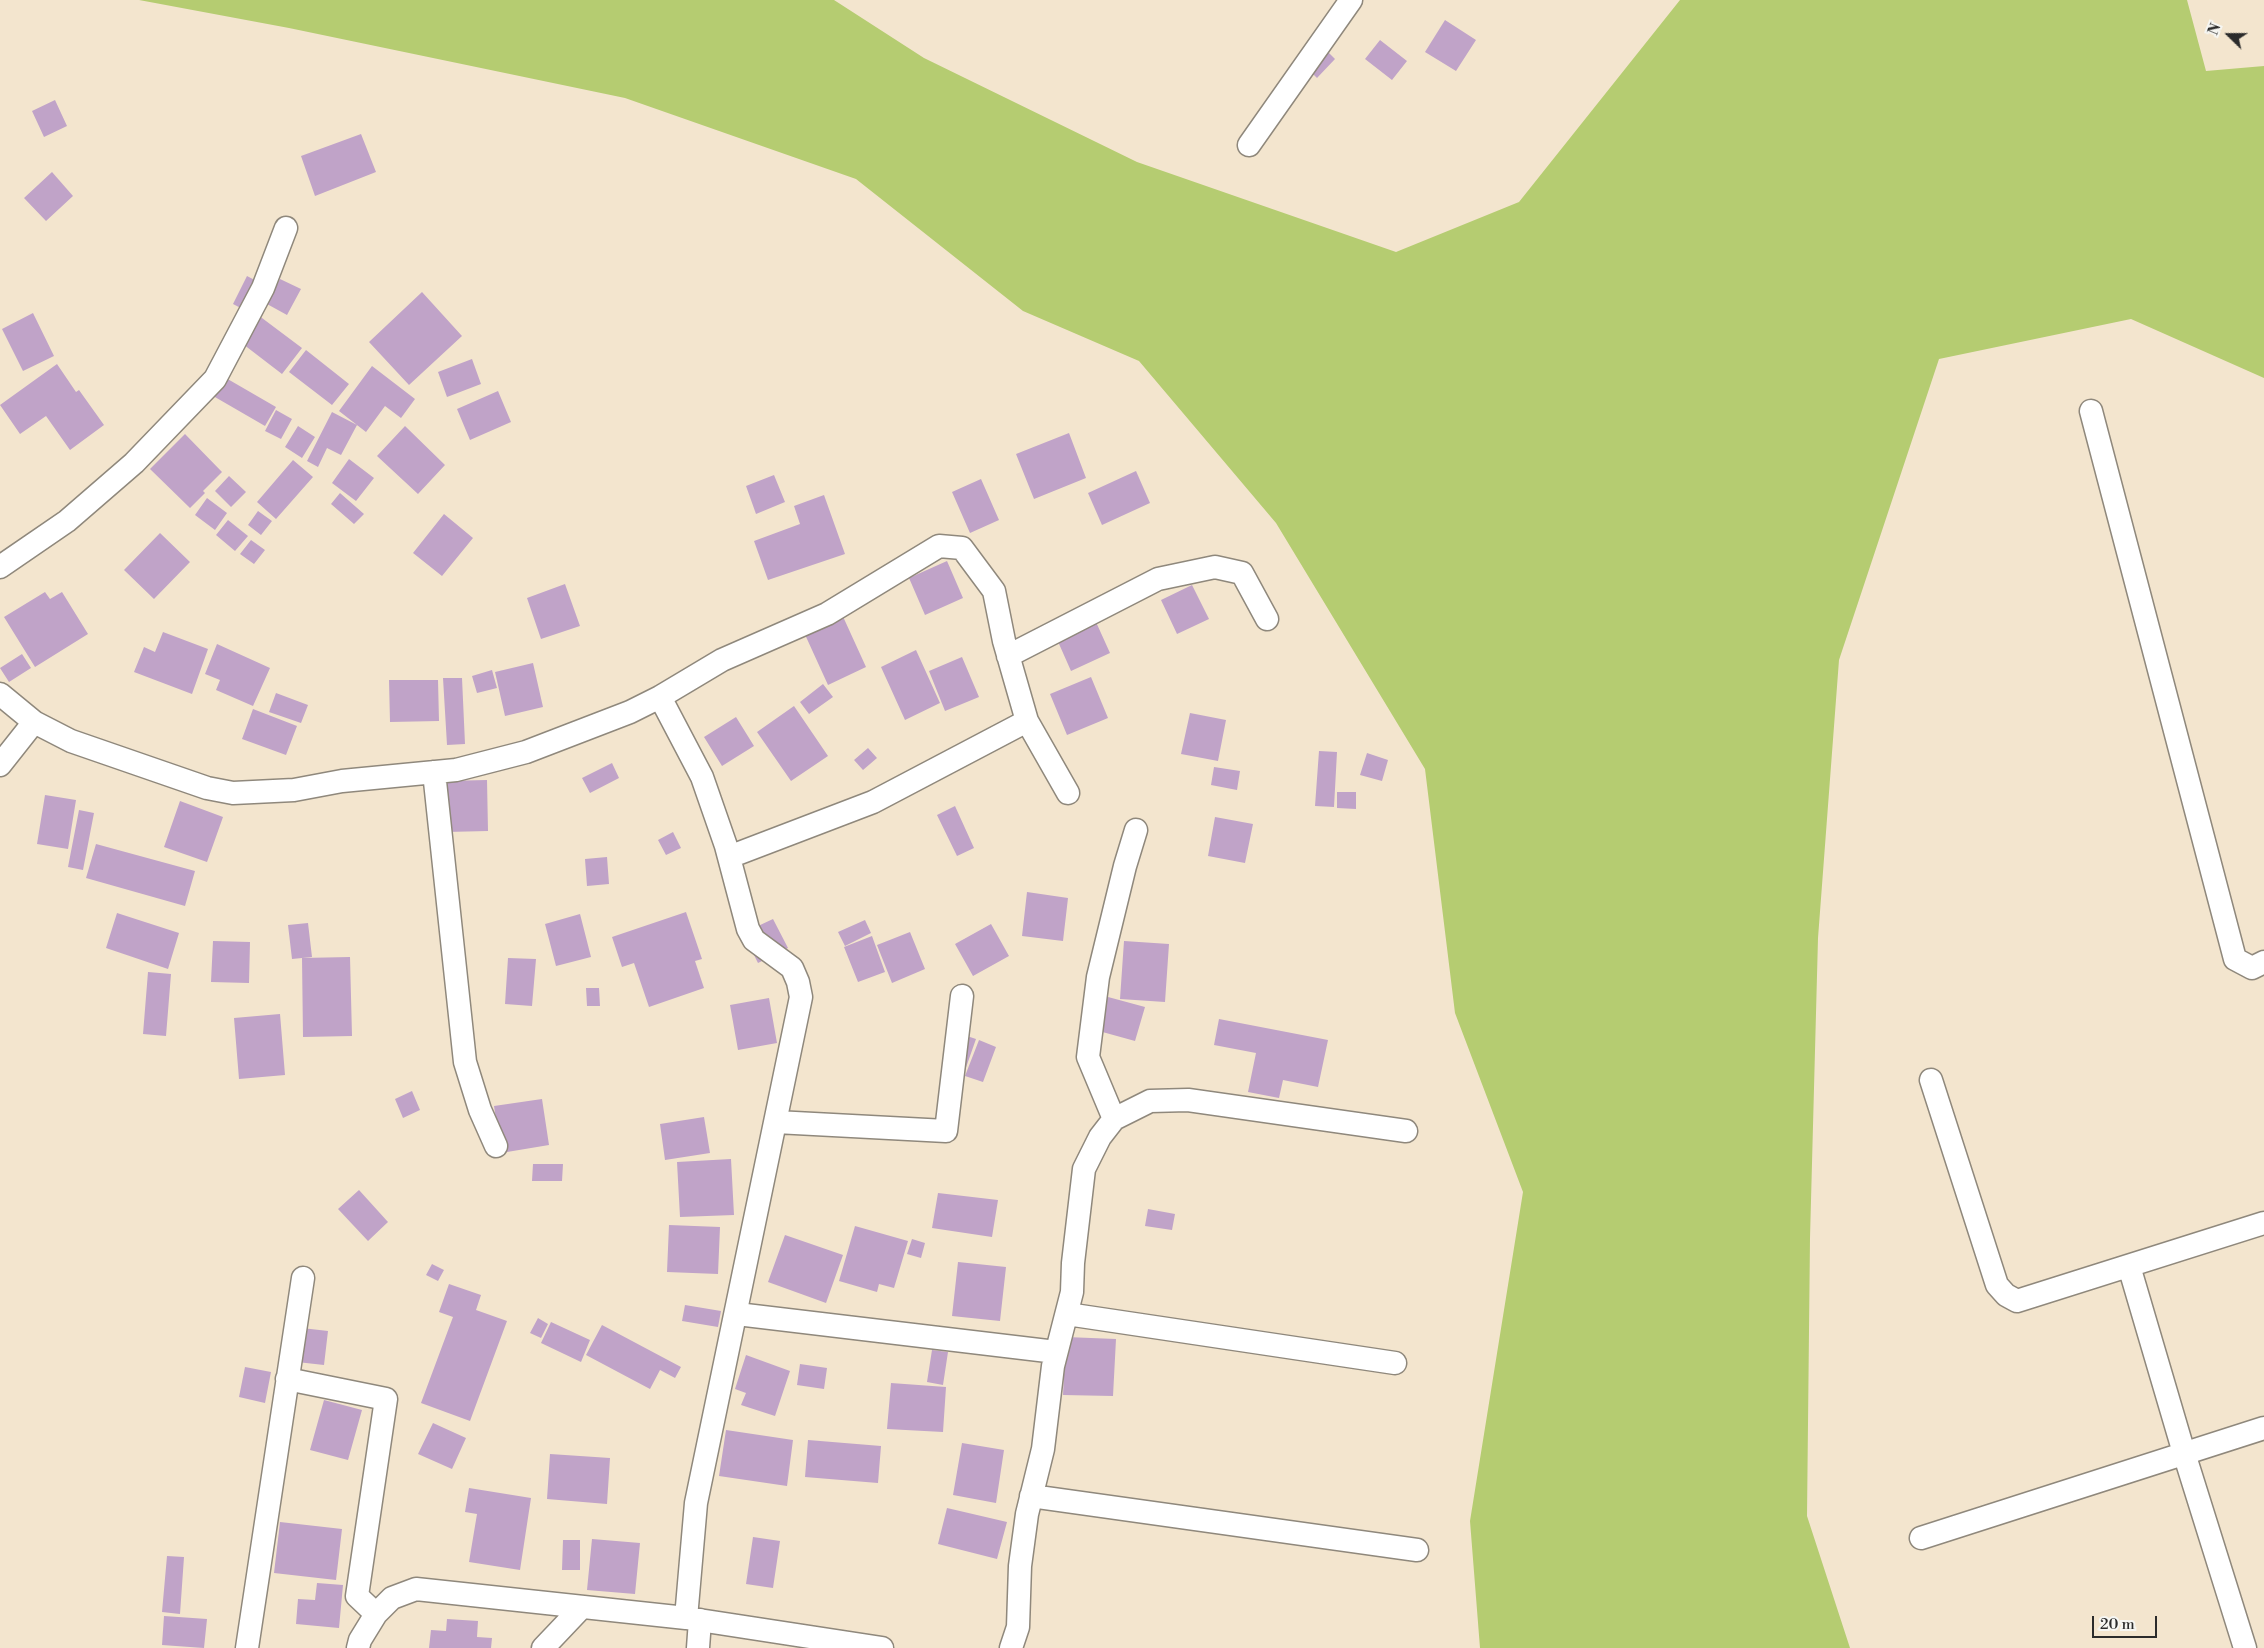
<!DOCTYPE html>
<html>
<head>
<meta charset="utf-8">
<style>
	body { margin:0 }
	#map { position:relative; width:2264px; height:1648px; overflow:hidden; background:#f3e5ce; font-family:"Libre Bodoni",serif }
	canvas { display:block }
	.north { position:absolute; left:2204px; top:10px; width:50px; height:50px; -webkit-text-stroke:4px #f6f6f2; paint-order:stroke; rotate:292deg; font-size:14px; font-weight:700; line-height:20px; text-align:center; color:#2b2b2b }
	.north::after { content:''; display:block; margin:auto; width:18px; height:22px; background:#2b2b2b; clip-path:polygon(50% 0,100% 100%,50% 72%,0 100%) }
	.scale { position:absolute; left:2092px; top:1616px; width:65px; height:22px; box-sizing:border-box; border:2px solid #2b2b2b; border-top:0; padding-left:6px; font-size:15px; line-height:18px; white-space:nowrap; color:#2b2b2b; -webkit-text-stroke:4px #f6f6f2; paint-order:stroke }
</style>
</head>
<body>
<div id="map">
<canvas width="2264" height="1648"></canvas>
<div class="north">N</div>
<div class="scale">20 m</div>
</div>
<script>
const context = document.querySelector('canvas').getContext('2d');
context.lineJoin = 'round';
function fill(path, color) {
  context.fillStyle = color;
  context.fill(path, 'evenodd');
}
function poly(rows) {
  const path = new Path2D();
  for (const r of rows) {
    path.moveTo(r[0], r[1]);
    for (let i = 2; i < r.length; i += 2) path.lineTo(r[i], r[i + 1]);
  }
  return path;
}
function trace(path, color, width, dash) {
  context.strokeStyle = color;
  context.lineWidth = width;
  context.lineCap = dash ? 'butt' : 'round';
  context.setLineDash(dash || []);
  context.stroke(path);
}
const green = poly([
	[139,0,834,0,924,58,1137,162,1396,252,1519,202,1680,0,2187,0,2206,71,2264,66,2264,378,2131,319,1939,359,1839,660,1818,938,1810,1238,1807,1516,1850,1648,1480,1648,1470,1521,1523,1192,1455,1013,1425,769,1276,523,1139,361,1023,311,856,179,625,98,289,28]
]);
const building = poly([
	[1445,20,1476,40,1456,71,1425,52],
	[1380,40,1407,61,1392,80,1365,59],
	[1317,41,1335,59,1317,78,1299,60],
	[55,100,67,126,44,137,32,111],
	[361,134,376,172,315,196,301,156],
	[52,172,73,196,46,221,24,198],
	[247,276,270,288,256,316,233,304],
	[280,279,301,289,287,315,267,304],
	[422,292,462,336,409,385,369,342],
	[33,313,54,356,23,371,2,329],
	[258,315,302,348,282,374,239,341],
	[306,350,349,384,332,405,289,372],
	[472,359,481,384,447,397,438,372],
	[57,364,76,392,79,390,104,425,70,450,46,416,20,434,0,405],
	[372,366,415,399,401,418,385,406,366,432,339,411],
	[219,374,276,407,265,426,208,393],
	[498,391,511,422,470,440,457,409],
	[276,410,292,419,281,439,265,431],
	[332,412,357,425,341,455,327,448,318,467,307,461],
	[298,426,315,437,302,458,285,447],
	[405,426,445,465,418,494,377,456],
	[1069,433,1086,478,1034,499,1016,454],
	[185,434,222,472,203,491,205,493,190,508,150,469],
	[349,459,374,478,356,501,332,483],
	[293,460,313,477,276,519,257,502],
	[1136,471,1150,503,1102,525,1088,493],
	[774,475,785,502,756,514,746,486],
	[229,476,246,492,231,507,215,491],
	[981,479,999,520,970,533,952,492],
	[340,493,364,514,354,524,331,504],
	[824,495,845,554,768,580,754,541,800,524,794,506],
	[207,498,227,513,215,530,195,515],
	[258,511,272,521,261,535,248,525],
	[444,514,473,538,442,576,413,553],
	[228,520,248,536,235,551,216,535],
	[160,533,190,562,154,599,124,570],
	[251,540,265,550,254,564,240,554],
	[947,561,963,598,925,615,909,578],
	[565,584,580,626,541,639,527,598],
	[1192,585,1209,619,1177,634,1161,600],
	[45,592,50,599,62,592,88,634,35,667,4,617],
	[840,610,866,667,828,685,802,628],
	[1091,611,1110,653,1071,671,1052,628],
	[163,632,208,649,192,694,134,672,144,647,155,652],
	[217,644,270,668,253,706,216,690,220,680,205,674],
	[916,650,940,703,905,720,881,667],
	[22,654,31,668,9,682,0,668],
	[962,657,979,697,945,711,929,671],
	[533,663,543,707,505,716,495,672],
	[492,670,497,688,477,693,472,676],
	[1091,677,1108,718,1067,735,1050,694],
	[443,678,462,678,465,744,447,745],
	[389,680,438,680,439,721,390,722],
	[823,684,833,697,809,714,800,702],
	[276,693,308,705,301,723,269,712],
	[794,706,828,756,791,781,757,732],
	[253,709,297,726,286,755,242,739],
	[1190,713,1226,720,1218,761,1181,754],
	[736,717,754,746,722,766,704,737],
	[868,748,877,758,863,770,854,760],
	[1319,751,1337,752,1334,807,1315,806],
	[1367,753,1388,760,1382,781,1360,775],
	[612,763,619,778,590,793,582,778],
	[1214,767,1240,771,1237,790,1211,785],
	[487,780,488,831,446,832,445,781],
	[1337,792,1356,792,1356,809,1337,808],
	[45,795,76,800,68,849,37,844],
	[180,801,223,817,207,862,164,847],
	[955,806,974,848,957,856,937,815],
	[79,810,94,813,83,870,68,867],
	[1215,817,1253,824,1245,863,1208,856],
	[673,832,681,848,666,855,658,840],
	[96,844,195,871,185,906,86,878],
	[607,857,609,884,587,886,585,859],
	[1027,892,1068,898,1063,941,1022,936],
	[686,912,702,959,695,961,704,988,649,1007,634,963,622,967,612,937],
	[117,913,179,933,168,969,106,948],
	[580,914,591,957,556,966,545,924],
	[773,919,788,948,758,963,743,933],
	[865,920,871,933,845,946,838,932],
	[308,923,312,957,292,959,288,925],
	[991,924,1009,956,973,976,955,944],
	[910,932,925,969,892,983,877,945],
	[872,936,885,972,858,982,844,947],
	[213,941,250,942,249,983,211,982],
	[1124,941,1169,944,1165,1002,1120,999],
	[350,957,352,1036,303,1037,302,958],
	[508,958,536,959,532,1006,505,1004],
	[148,972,171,974,166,1036,143,1034],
	[586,988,599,988,600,1006,587,1006],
	[1097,994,1145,1007,1135,1041,1088,1028],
	[769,998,777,1043,738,1050,730,1005],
	[280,1014,285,1075,239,1079,234,1018],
	[1219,1019,1328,1040,1318,1087,1283,1080,1279,1098,1248,1092,1256,1053,1214,1045],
	[955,1032,976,1039,963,1076,942,1068],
	[979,1040,996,1047,983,1082,965,1076],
	[412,1091,420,1110,403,1118,395,1099],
	[542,1099,549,1145,501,1153,494,1106],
	[704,1117,710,1153,665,1160,660,1124],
	[731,1159,734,1215,680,1217,677,1162],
	[533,1164,563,1164,562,1181,532,1181],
	[359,1190,388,1222,368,1241,338,1209],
	[938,1193,998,1200,992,1237,932,1228],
	[1148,1209,1175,1214,1172,1230,1145,1226],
	[669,1225,720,1227,718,1274,667,1272],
	[855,1226,908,1241,894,1288,879,1284,877,1292,839,1281],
	[785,1235,843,1255,826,1303,768,1282],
	[912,1239,925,1243,921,1258,907,1254],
	[958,1262,1006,1267,1000,1321,952,1316],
	[432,1264,444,1270,438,1281,426,1275],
	[449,1284,481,1295,476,1310,507,1321,470,1421,421,1403,453,1317,439,1312],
	[685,1305,721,1311,718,1327,682,1321],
	[538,1318,548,1324,541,1338,530,1333],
	[551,1322,590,1340,581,1362,541,1343],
	[602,1325,681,1367,675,1378,660,1370,650,1389,586,1355],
	[302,1328,328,1331,324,1365,297,1362],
	[1066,1337,1116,1339,1113,1396,1063,1395],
	[932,1350,948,1352,943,1385,927,1382],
	[746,1355,790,1371,775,1416,741,1405,746,1393,735,1389],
	[800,1364,827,1368,824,1389,797,1385],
	[245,1367,271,1372,265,1403,239,1397],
	[891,1383,946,1387,943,1432,887,1429],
	[324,1400,362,1410,348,1460,310,1450],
	[433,1423,466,1438,452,1469,418,1454],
	[726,1430,793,1440,787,1486,719,1476],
	[808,1440,881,1446,878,1483,805,1477],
	[962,1443,1004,1450,996,1503,953,1495],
	[550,1454,610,1458,607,1504,547,1499],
	[469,1488,531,1498,520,1570,469,1562,477,1514,465,1512],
	[947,1508,1007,1522,997,1559,938,1544],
	[280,1522,342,1529,336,1580,274,1573],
	[753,1537,780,1541,773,1588,746,1584],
	[592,1539,640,1543,635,1594,587,1590],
	[563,1540,580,1540,580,1570,562,1570],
	[167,1556,184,1557,180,1614,162,1612],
	[317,1583,343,1585,339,1628,296,1624,298,1599,315,1600],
	[164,1616,207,1619,204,1648,162,1645],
	[447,1619,478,1621,477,1637,492,1638,491,1648,429,1648,431,1630,446,1631]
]);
const minor = poly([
	[1249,145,1351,0],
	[2091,411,2235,959,2252,968,2264,962],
	[0,567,67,521,134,463,215,379,263,288,286,228],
	[1008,656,1158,579,1215,567,1242,573,1267,619],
	[0,694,34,722,71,741,207,788,233,793,294,790,342,781,456,770,526,752,630,712,660,697,722,660,827,614,939,546,962,548,994,591,1004,641,1027,721,1068,793],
	[660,697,702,777,726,846,748,929,754,940,792,968,798,982,801,997,696,1503,686,1618],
	[0,765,34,722],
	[434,772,465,1062,480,1110,496,1146],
	[729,857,873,802,1027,721],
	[1931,1080,1997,1285,2006,1295,2017,1301,2264,1223],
	[1114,1119,1088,1057,1098,977,1125,866,1136,830],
	[776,1122,946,1131,962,996],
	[2129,1266,2184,1453,2245,1648],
	[737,1314,1056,1352],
	[1067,1314,1395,1363],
	[287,1379,386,1399,357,1596,376,1614],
	[1031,1496,1417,1550],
	[1921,1538,2264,1428],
	[247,1648,303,1278],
	[358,1648,360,1640,376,1614,392,1598,416,1589,686,1618,882,1648],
	[543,1648,582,1607],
	[698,1648,700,1620],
	[1011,1648,1018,1627,1020,1566,1027,1514,1043,1449,1053,1366,1072,1292,1073,1263,1084,1169,1100,1137,1114,1119,1150,1101,1188,1100,1406,1131]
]);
fill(green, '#b5cc71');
fill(building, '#c0a3c8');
trace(minor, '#8f887c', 25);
trace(minor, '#fff', 22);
</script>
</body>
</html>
